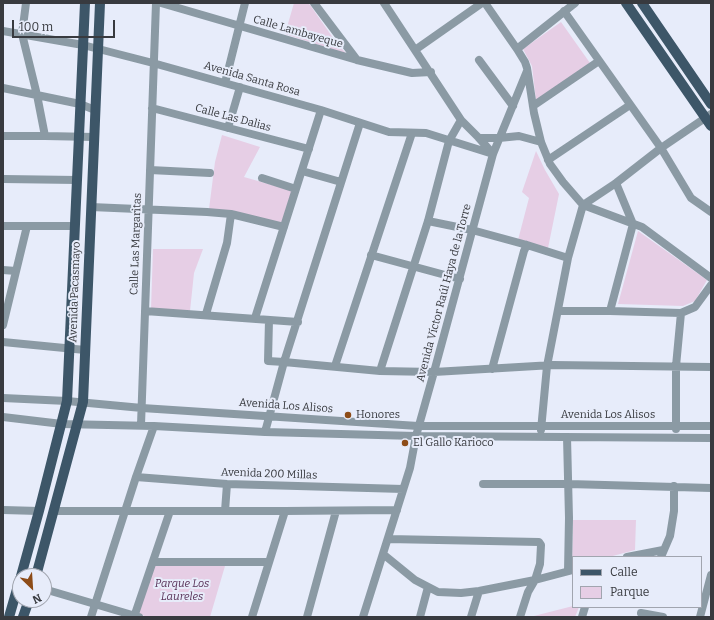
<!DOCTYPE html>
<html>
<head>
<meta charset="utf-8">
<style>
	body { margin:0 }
	#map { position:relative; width:714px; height:620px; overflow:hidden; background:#e7ecfa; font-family:Bitter,serif }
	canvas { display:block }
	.frame { position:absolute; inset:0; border:4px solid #383a3f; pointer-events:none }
	.legend { position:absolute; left:572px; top:556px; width:130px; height:52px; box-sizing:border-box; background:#e7ecfa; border:1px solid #a1a5af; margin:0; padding:5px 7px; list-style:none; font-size:12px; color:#383a3f }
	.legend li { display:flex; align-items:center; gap:8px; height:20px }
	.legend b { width:20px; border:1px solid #a1a5af }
	.north { position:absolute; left:12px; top:568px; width:40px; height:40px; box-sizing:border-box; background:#e7ecfa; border:1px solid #a1a5af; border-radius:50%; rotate:155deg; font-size:11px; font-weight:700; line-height:16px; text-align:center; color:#383a3f }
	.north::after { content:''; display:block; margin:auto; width:14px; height:18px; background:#8d4c18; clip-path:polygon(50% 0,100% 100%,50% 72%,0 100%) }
	.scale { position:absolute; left:12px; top:20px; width:103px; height:18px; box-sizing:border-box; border:2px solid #383a3f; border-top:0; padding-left:5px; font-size:12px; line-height:14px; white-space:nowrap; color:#383a3f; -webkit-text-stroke:3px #e7ecfa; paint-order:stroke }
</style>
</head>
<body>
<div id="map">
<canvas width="714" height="620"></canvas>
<div class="frame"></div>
<ul class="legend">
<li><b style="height:5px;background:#3d5668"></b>Calle</li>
<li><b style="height:11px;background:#e6cee5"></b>Parque</li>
</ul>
<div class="north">N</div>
<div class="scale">100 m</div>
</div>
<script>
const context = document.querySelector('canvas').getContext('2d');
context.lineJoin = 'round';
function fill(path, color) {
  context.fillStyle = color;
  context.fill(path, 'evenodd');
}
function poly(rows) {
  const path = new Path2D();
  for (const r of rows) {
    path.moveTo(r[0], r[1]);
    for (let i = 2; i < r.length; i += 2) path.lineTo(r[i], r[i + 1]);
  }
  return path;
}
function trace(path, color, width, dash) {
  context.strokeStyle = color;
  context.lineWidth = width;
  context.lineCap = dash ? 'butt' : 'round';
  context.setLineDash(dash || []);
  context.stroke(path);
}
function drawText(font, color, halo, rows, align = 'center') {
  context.font = font + ' Bitter,serif';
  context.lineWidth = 4;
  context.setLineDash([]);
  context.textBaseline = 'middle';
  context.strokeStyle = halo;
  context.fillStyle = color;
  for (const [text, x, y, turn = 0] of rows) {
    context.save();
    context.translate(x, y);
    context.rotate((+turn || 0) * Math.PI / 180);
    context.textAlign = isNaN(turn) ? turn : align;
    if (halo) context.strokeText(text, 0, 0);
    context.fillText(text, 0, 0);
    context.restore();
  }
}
const green = poly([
	[294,3,308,3,310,5,338,45,347,54,285,34],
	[561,22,590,63,536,100,532,66,523,49],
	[222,135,260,147,244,177,293,191,284,223,209,209,215,162],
	[536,151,545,170,559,194,548,248,518,240,529,198,522,192],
	[638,231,707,280,695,301,683,306,618,304],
	[153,249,203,249,194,273,190,311,151,309],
	[573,520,636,520,635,550,609,557,573,557,572,567],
	[155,565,225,566,210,617,148,617,138,614],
	[573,606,573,607,579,607,575,617,530,617]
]);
const minor = poly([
	[26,3,22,34,37,95,45,136],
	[161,3,357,60,412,73,431,72],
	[314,3,357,60],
	[384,3,461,120,479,138,493,154],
	[485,3,517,49,525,62,527,68,534,113,541,142,550,164,563,182,583,205,642,227,711,278],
	[564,11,661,148,691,198,711,212],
	[3,31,83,45,153,63,321,110,389,132,426,133,493,154],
	[517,49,575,3],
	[415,50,482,3],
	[479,60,513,106],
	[225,83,245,3],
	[3,88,80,104,95,110],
	[533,106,599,61],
	[152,108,309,149],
	[228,128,240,87],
	[3,136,45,136,94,137],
	[479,138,499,138,519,136,541,142],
	[548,160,630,105],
	[150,170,210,173],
	[302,171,341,182],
	[262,178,296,189],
	[3,179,77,180],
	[91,207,207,212,231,214,284,227],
	[428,221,472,230,527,245,568,258],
	[3,226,75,226],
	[371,255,460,279],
	[3,270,16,271],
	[145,311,298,322],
	[558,311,610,311,681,313],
	[610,311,633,224,616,183],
	[206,314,227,243,231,214],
	[255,318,321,110],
	[269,320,268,361,284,362,380,371,434,372,553,365,711,367],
	[3,325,27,226],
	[3,342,85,350],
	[335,366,412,133],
	[492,369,524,251,527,245],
	[380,371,428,221,449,141,461,120],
	[3,398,67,401,142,408,418,426,711,426],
	[3,417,62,424,154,426,265,432,416,436,711,438],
	[141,425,156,3],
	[676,429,676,366,681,313,695,307,711,285],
	[541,430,547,366,568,258,583,205,616,183,661,148,711,114],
	[265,432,284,362,360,123],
	[567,437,569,518,568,571],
	[136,477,227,484,403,489],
	[483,484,569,484,711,488],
	[3,510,39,511],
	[53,511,285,511,397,510],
	[225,511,227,484],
	[388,539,539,542,541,545,540,564,535,580,528,592,520,617],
	[383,554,415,580,438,592,461,593,479,591,535,580,573,570],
	[627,557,663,550],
	[661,557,670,536,674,511,674,486],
	[153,562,269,562],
	[44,589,139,617],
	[641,613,663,617],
	[91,617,136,477,154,426],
	[134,617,170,511],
	[252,617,285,511],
	[307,617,336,511],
	[363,617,410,468,416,436,434,372,493,154,527,71],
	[420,617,428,587],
	[471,617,479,591],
	[582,617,585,607],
	[700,617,711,575]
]);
const major = poly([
	[626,3,711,126],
	[642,3,711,104],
	[21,576,39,511,67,401,85,3],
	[36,576,83,402,100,3],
	[9,617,20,579],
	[23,617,29,600]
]);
const markers = [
	[348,415,4,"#8d4c18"],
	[405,443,4,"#8d4c18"]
];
const streetNames = [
	["Calle Lambayeque",298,32,16],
	["Avenida Santa Rosa",252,79,16],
	["Calle Las Dalias",233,118,15],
	["Calle Las Margaritas",136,244,-88],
	["Avenida Pacasmayo",75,292,-88],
	["Avenida Víctor Raúl Haya de la Torre",444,293,-75],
	["Avenida Los Alisos",286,406,4],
	["Avenida Los Alisos",608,415],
	["Avenida 200 Millas",269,474,2]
];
const poiNames = [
	["Honores",356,415],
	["El Gallo Karioco",413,443]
];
const parkNames = [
	["Parque Los",182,584],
	["Laureles",182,597]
];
fill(green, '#e6cee5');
trace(minor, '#8b9aa4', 8);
trace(major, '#3d5668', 10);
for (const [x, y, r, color] of markers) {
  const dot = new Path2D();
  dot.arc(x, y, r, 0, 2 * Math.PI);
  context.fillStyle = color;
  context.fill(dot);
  trace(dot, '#e7ecfa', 1.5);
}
drawText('11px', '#383a3f', '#e7ecfa', streetNames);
drawText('11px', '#383a3f', '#e7ecfa', poiNames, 'left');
drawText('italic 11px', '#593258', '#e7ecfa', parkNames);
</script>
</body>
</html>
